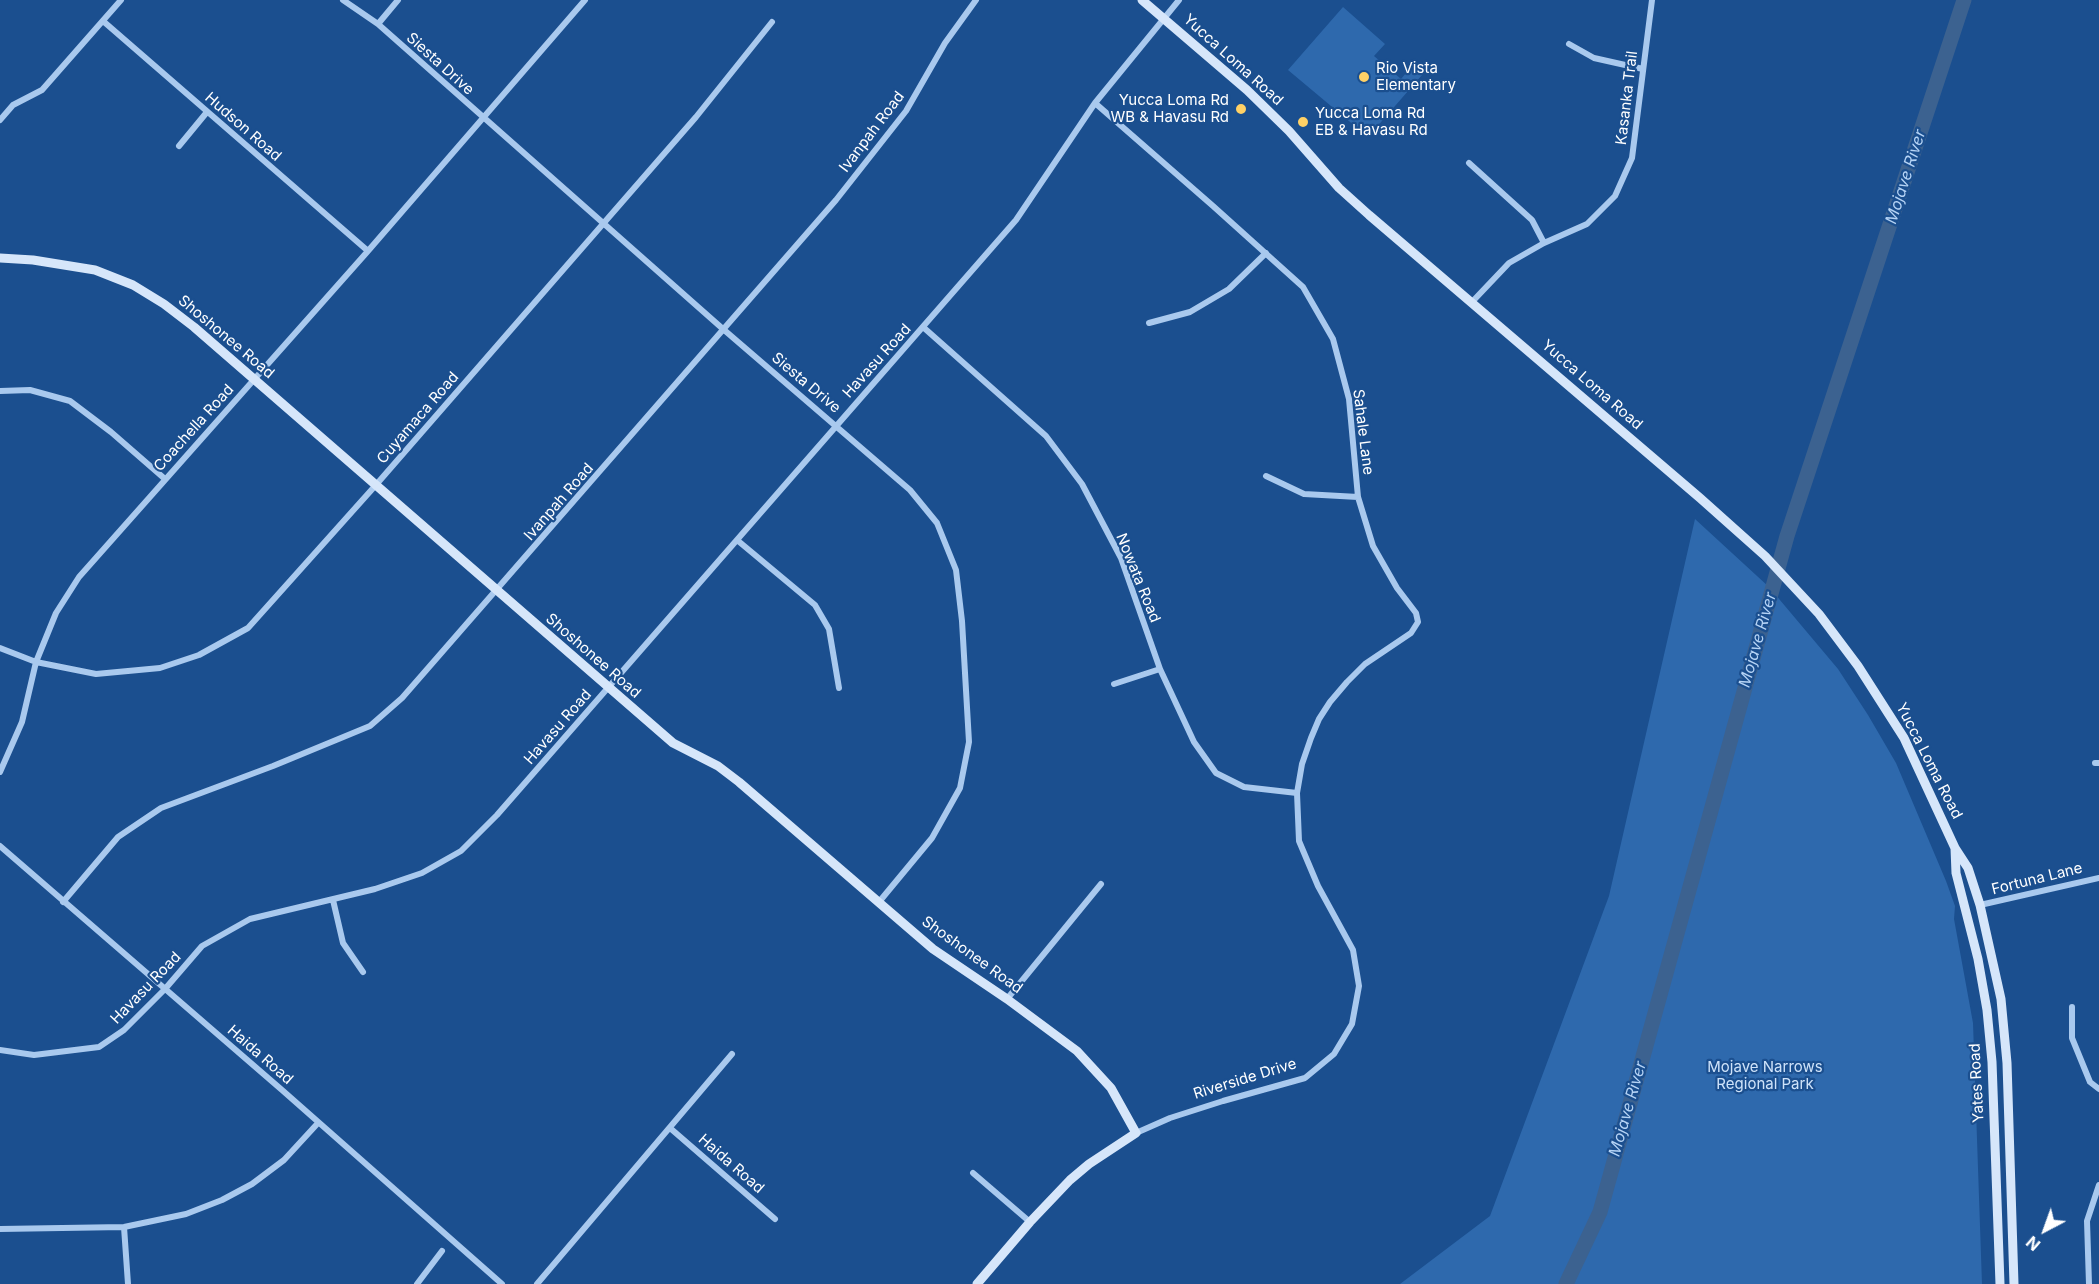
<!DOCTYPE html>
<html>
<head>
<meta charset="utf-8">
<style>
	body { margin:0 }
	#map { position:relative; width:2099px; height:1284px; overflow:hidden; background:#1b4f8f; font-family:Inter,sans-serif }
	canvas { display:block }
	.north { position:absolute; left:2015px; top:1200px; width:60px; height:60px; -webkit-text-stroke:4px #1b4f8f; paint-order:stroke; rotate:221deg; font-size:16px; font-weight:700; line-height:24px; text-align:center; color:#fff }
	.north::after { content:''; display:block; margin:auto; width:21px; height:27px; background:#fff; clip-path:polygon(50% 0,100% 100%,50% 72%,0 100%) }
</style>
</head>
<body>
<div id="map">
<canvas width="2099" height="1284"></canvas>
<div class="north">N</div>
</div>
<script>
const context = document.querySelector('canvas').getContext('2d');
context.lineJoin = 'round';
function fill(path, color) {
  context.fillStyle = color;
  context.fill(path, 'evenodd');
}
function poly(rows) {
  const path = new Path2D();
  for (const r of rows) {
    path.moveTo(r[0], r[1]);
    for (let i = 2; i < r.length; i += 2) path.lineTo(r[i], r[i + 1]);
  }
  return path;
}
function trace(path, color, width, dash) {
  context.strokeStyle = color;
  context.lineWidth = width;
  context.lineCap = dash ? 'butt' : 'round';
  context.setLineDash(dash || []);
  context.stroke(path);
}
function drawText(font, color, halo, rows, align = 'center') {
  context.font = font + ' Inter,sans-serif';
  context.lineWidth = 4.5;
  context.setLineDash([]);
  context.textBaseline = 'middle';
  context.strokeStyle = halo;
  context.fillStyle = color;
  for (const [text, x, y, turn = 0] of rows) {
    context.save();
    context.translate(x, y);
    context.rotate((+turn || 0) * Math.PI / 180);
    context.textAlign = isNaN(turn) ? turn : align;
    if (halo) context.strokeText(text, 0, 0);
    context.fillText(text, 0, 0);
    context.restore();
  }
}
const green = poly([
	[1343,7,1385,44,1374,56,1401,79,1412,66,1422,75,1368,137,1288,70],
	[1695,519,1769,587,1838,669,1868,715,1896,763,1946,881,1955,906,1954,919,1973,1023,1982,1284,1400,1284,1490,1216,1609,896]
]);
const river = poly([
	[1566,1284,1600,1212,1787,536,1964,0]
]);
const street = poly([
	[343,0,378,24,723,329,910,490,937,523,956,570,962,621,969,742,960,788,932,838,879,902],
	[103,21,368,251],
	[378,24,398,0],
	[1569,44,1594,58,1643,69],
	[1095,103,1213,206,1303,287,1333,339,1349,399,1358,497,1373,546,1397,588,1416,613,1418,622,1411,633,1365,664,1347,682,1330,702,1319,719,1311,738,1302,764,1297,793,1299,841,1318,886,1353,950,1359,986,1352,1024,1334,1054,1305,1078,1223,1101,1170,1118,1136,1133],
	[0,120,13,105,42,90,121,0],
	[179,146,207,112],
	[1469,163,1532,220,1544,243],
	[1472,302,1509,263,1544,243,1587,224,1615,196,1632,158,1652,0],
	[1149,323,1190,312,1229,289,1266,253],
	[923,327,1046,436,1082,484,1121,558,1160,669,1194,742,1216,773,1244,787,1297,793],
	[0,391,30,390,70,401,111,432,165,479],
	[1266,476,1304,494,1358,497],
	[737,540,815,605,829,629,839,688],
	[0,648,36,662,96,674,160,668,199,655,248,628,375,486,696,117,772,22],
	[1114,684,1160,669],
	[2095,763,2099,763],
	[0,772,22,722,36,662,56,613,79,577,368,251,585,0],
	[0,846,282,1090,502,1284],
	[333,900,343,943,363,972],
	[63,902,118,837,161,808,273,766,370,726,402,698,836,200,906,111,945,43,976,0],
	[1980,905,2099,878],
	[1007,999,1101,884],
	[2072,1007,2072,1038,2090,1082,2099,1089],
	[0,1050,34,1055,99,1047,124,1030,165,989,202,946,250,919,375,889,422,873,461,851,497,815,1016,220,1095,103,1179,0],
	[670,1128,775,1219],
	[973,1173,1030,1222],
	[124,1227,128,1284],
	[0,1229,124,1227,186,1214,222,1200,252,1184,284,1160,318,1123],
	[417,1284,442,1251],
	[537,1284,732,1054],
	[2089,1284,2087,1221,2099,1185]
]);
const secondary = poly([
	[1142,0,1247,90,1289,131,1339,188,1369,215,1700,498,1765,556,1819,614,1858,666,1904,738,1955,848,1968,868,1980,905,2001,999,2007,1063,2014,1284],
	[0,258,33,260,95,270,133,285,164,304,194,327,673,743,718,766,739,782,933,949,1007,999,1077,1051,1111,1088,1136,1133,1089,1164,1070,1180,1030,1222,977,1284],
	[1955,848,1956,873,1978,959,1987,1010,1992,1062,2000,1284]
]);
const markers = [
	[1364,77,6,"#ffd166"],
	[1241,109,6,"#ffd166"],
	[1303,122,6,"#ffd166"]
];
const streetNames = [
	["Yucca Loma Road",1233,60,42],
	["Siesta Drive",440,64,42],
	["Kasanka Trail",1627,98,-83],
	["Hudson Road",243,127,41],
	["Ivanpah Road",872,132,-53],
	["Shoshonee Road",226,337,40],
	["Havasu Road",877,361,-48],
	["Siesta Drive",806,383,40],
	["Yucca Loma Road",1592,385,41],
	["Cuyamaca Road",418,418,-49],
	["Coachella Road",194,428,-48],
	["Sahale Lane",1363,432,83],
	["Ivanpah Road",559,502,-49],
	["Nowata Road",1138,578,68],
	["Shoshonee Road",593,656,41],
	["Havasu Road",558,727,-49],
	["Yucca Loma Road",1929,761,63],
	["Fortuna Lane",2037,879,-14],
	["Shoshonee Road",972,955,36],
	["Havasu Road",146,988,-46],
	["Haida Road",260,1055,41],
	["Riverside Drive",1245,1079,-17],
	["Yates Road",1977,1083,-93],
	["Haida Road",731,1164,41]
];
const poiNames = [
	["Rio Vista",1376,68],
	["Elementary",1376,85],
	["Yucca Loma Rd",1229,100,"right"],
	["WB & Havasu Rd",1229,117,"right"],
	["Yucca Loma Rd",1315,113],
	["EB & Havasu Rd",1315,130]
];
const parkNames = [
	["Mojave Narrows",1765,1067],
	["Regional Park",1765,1084]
];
const waterNames = [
	["Mojave River",1906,177,-72],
	["Mojave River",1758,640,-74],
	["Mojave River",1628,1109,-74]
];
fill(green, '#2e69ad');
trace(river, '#3c6290', 15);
trace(street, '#a9c9ee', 6);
trace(secondary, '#d6e6fa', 9);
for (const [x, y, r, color] of markers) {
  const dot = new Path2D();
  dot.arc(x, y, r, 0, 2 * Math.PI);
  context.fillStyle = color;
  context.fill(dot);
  trace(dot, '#1b4f8f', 2);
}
drawText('15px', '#fff', '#1b4f8f', streetNames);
drawText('15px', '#fff', '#1b4f8f', poiNames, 'left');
drawText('15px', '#cfe3fa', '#1b4f8f', parkNames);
drawText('italic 16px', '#b5d3f5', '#1b4f8f', waterNames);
</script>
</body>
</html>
